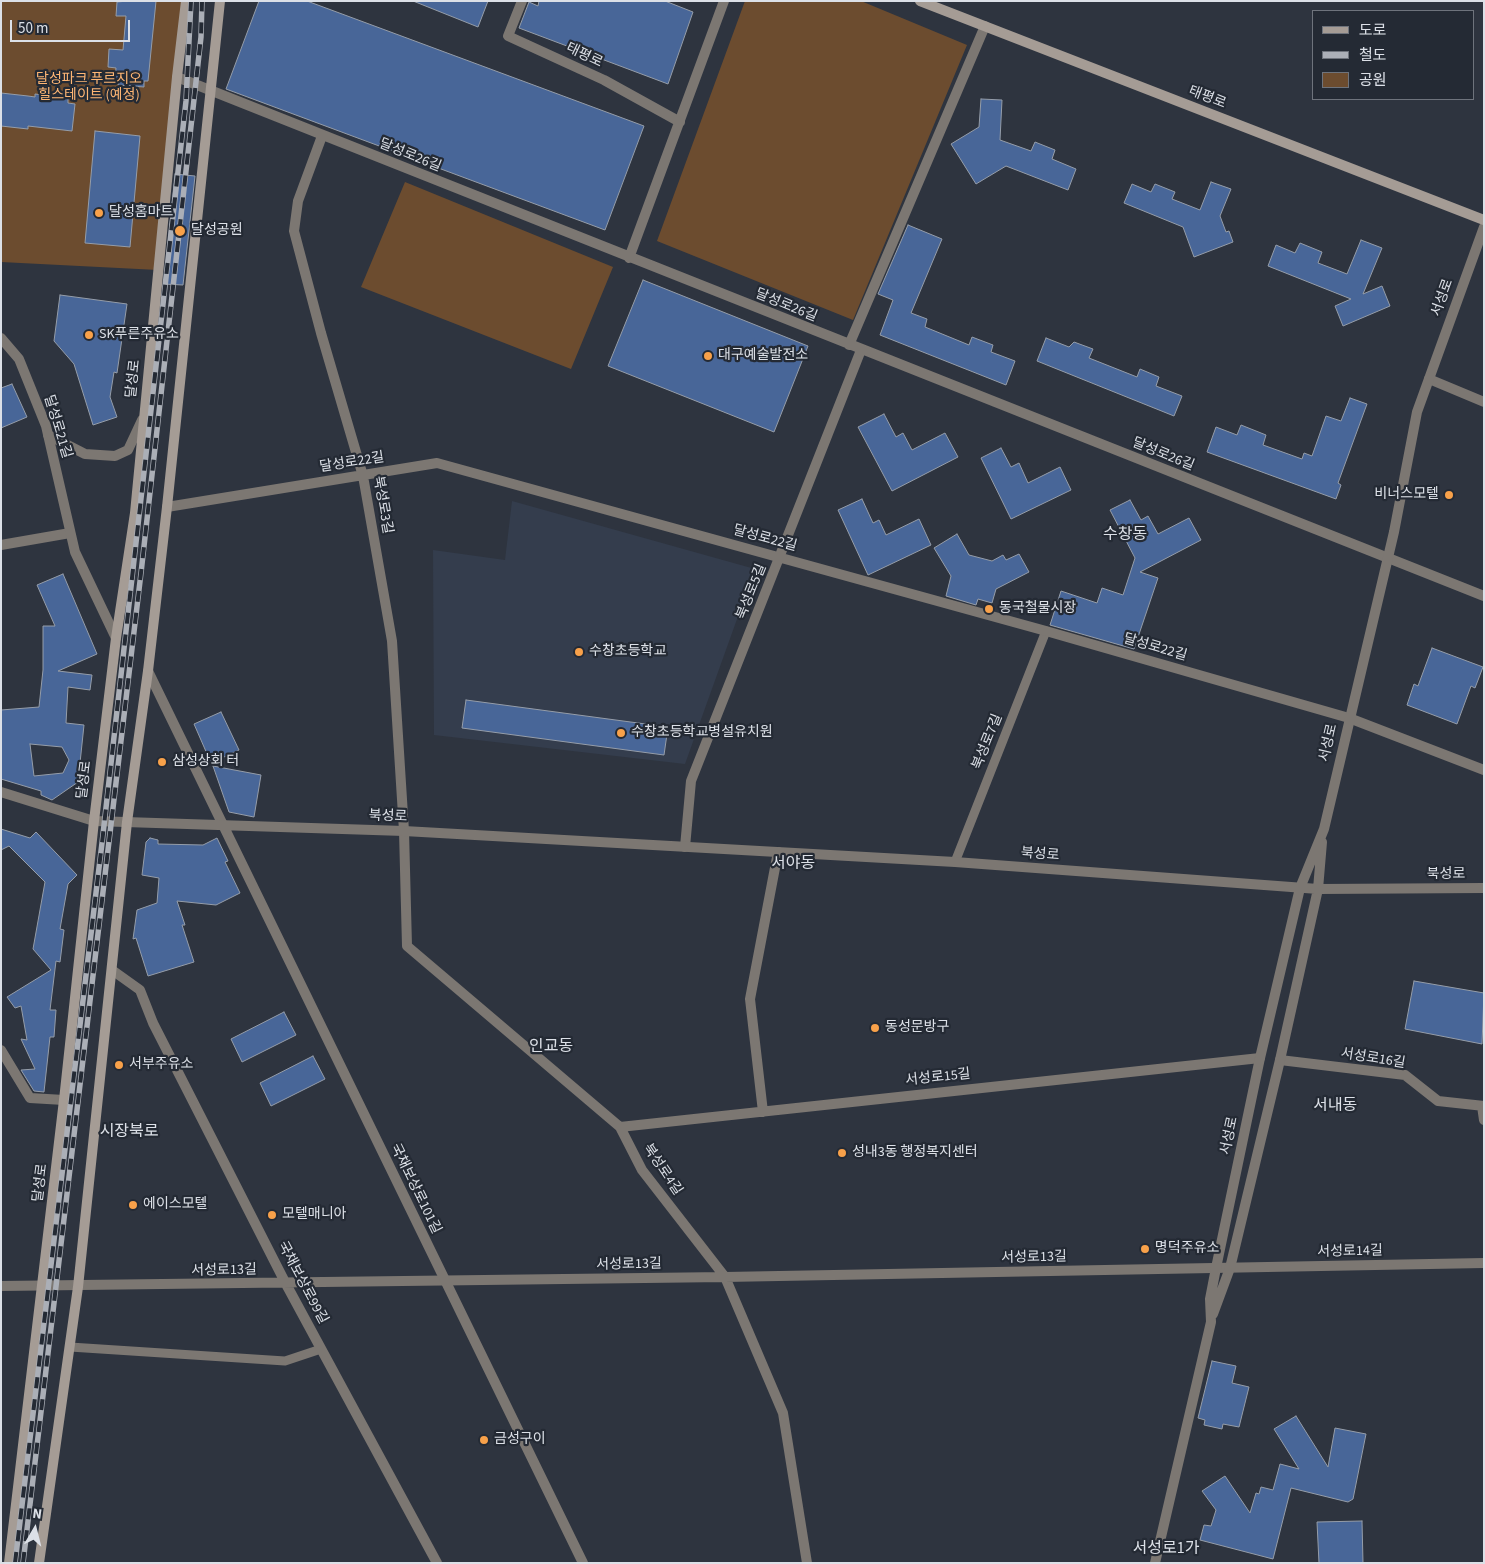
<!DOCTYPE html>
<html>
<head>
<meta charset="utf-8">
<style>
	body { margin:0 }
	#map { position:relative; width:1485px; height:1564px; overflow:hidden; background:#2e343f; font-family:"Source Sans 3","Noto Sans KR",sans-serif }
	canvas { display:block }
	.frame { position:absolute; inset:0; border:2px solid #dce0e7; pointer-events:none }
	.legend { position:absolute; left:1312px; top:10px; width:162px; height:90px; box-sizing:border-box; background:#242a34; border:1px solid #6e737c; margin:0; padding:6px 9px; list-style:none; font-size:15px; color:#dce0e7 }
	.legend li { display:flex; align-items:center; gap:10px; height:25px }
	.legend b { width:25px; border:1px solid #6e737c }
	.north { position:absolute; left:10px; top:1504px; width:50px; height:50px; -webkit-text-stroke:4px #242a34; paint-order:stroke; rotate:8deg; font-size:14px; font-weight:700; line-height:20px; text-align:center; color:#dce0e7 }
	.north::after { content:''; display:block; margin:auto; width:18px; height:22px; background:#dce0e7; clip-path:polygon(50% 0,100% 100%,50% 72%,0 100%) }
	.scale { position:absolute; left:10px; top:20px; width:120px; height:22px; box-sizing:border-box; border:2px solid #dce0e7; border-top:0; padding-left:6px; font-size:15px; line-height:18px; white-space:nowrap; color:#dce0e7; -webkit-text-stroke:4px #242a34; paint-order:stroke }
</style>
</head>
<body>
<div id="map">
<canvas width="1485" height="1564"></canvas>
<div class="frame"></div>
<ul class="legend">
<li><b style="height:6px;background:#a59c95"></b>도로</li>
<li><b style="height:6px;background:#abafb7"></b>철도</li>
<li><b style="height:14px;background:#6c4c2f"></b>공원</li>
</ul>
<div class="north">N</div>
<div class="scale">50 m</div>
</div>
<script>
const context = document.querySelector('canvas').getContext('2d');
context.lineJoin = 'round';
function fill(path, color) {
  context.fillStyle = color;
  context.fill(path, 'evenodd');
}
function poly(rows) {
  const path = new Path2D();
  for (const r of rows) {
    path.moveTo(r[0], r[1]);
    for (let i = 2; i < r.length; i += 2) path.lineTo(r[i], r[i + 1]);
  }
  return path;
}
function trace(path, color, width, dash) {
  context.strokeStyle = color;
  context.lineWidth = width;
  context.lineCap = dash ? 'butt' : 'round';
  context.setLineDash(dash || []);
  context.stroke(path);
}
function drawText(font, color, halo, rows, align = 'center') {
  context.font = font + ' "Source Sans 3","Noto Sans KR",sans-serif';
  context.lineWidth = 4.5;
  context.setLineDash([]);
  context.textBaseline = 'middle';
  context.strokeStyle = halo;
  context.fillStyle = color;
  for (const [text, x, y, turn = 0] of rows) {
    context.save();
    context.translate(x, y);
    context.rotate((+turn || 0) * Math.PI / 180);
    context.textAlign = isNaN(turn) ? turn : align;
    if (halo) context.strokeText(text, 0, 0);
    context.fillText(text, 0, 0);
    context.restore();
  }
}
const built = poly([
	[512,501,755,569,685,764,434,735,433,550,505,560]
]);
const green = poly([
	[1,1,186,1,158,270,1,262],
	[745,1,861,1,967,45,853,320,657,241],
	[405,182,613,267,571,369,361,287]
]);
const building = poly([
	[128,1,156,1,148,81,144,81,144,87,118,85,119,79,115,79,116,68,108,67,109,49,123,50,126,16,116,16,117,2,128,1],
	[259,1,307,1,644,126,605,230,226,89,259,1],
	[413,1,488,1,478,27,413,1],
	[539,1,665,1,693,12,668,84,519,28,529,2,538,6,539,1],
	[1,93,28,96,35,97,35,94,68,98,68,103,75,104,72,131,28,126,28,129,1,126,1,93],
	[981,99,1002,100,1000,140,1031,151,1035,142,1055,150,1052,159,1076,169,1068,190,1006,166,976,184,951,144,979,127,981,99],
	[95,131,140,136,130,247,85,243,95,131],
	[175,174,195,176,183,285,164,284,175,174],
	[1211,182,1231,189,1220,216,1226,232,1229,231,1233,242,1194,257,1183,227,1124,203,1132,184,1151,192,1155,184,1175,192,1172,199,1200,210,1211,182],
	[908,225,942,239,911,313,927,319,925,327,969,345,972,337,993,345,991,352,1015,361,1006,385,880,335,893,300,878,294,908,225],
	[1361,240,1382,248,1363,294,1382,286,1390,306,1343,326,1335,306,1351,299,1268,266,1276,245,1295,253,1300,243,1322,252,1318,263,1347,274,1361,240],
	[643,280,808,346,774,432,608,366,643,280],
	[60,295,127,304,117,373,114,372,110,397,117,417,93,425,74,364,54,341,60,295],
	[1046,338,1069,347,1074,342,1093,349,1089,358,1137,377,1140,369,1159,377,1156,386,1182,396,1174,416,1037,361,1046,338],
	[12,384,27,417,1,428,1,388,12,384],
	[1350,398,1367,404,1338,483,1341,485,1336,499,1207,452,1216,427,1237,435,1241,425,1266,435,1263,445,1302,459,1304,453,1312,456,1326,416,1341,421,1350,398],
	[884,414,896,437,903,433,912,450,945,433,958,457,892,491,858,427,884,414],
	[1001,448,1011,467,1019,463,1028,483,1060,467,1071,490,1011,519,981,458,1001,448],
	[862,499,873,523,879,520,886,535,919,519,931,545,868,575,838,510,862,499],
	[1130,500,1141,520,1148,516,1158,534,1189,518,1201,540,1140,572,1158,578,1134,649,1050,625,1061,591,1097,603,1102,588,1123,595,1135,558,1110,510,1130,500],
	[957,534,969,555,992,561,1003,555,1006,560,1019,554,1029,572,996,589,992,603,978,599,976,605,946,596,951,576,934,548,957,534],
	[63,574,97,654,58,671,92,675,90,690,68,687,66,723,84,725,78,782,52,800,41,795,41,791,1,779,1,710,39,707,43,670,43,626,55,626,37,585,63,574],
	[30,744,62,747,69,760,63,773,34,776,30,744],
	[1432,648,1483,667,1475,688,1471,686,1457,724,1407,705,1414,684,1418,686,1432,648],
	[466,700,668,727,664,755,462,728,466,700],
	[221,712,239,750,211,763,194,724,221,712],
	[213,766,261,775,254,817,229,812,213,766],
	[1,829,30,838,36,832,77,875,68,884,60,929,64,930,60,962,56,961,50,1010,56,1010,54,1037,50,1037,44,1092,34,1091,21,1070,35,1069,21,1039,27,1040,21,1006,15,1008,7,997,51,970,33,949,45,882,9,846,1,850,1,829],
	[150,838,158,840,158,844,203,845,217,838,228,861,225,862,240,893,216,905,177,901,185,925,182,925,194,962,148,976,136,938,133,939,137,910,157,903,159,878,142,875,146,842,150,838],
	[1414,981,1484,993,1482,1044,1405,1029,1414,981],
	[284,1012,296,1035,242,1062,231,1039,284,1012],
	[313,1056,325,1079,271,1106,260,1083,313,1056],
	[1212,1361,1236,1366,1232,1383,1249,1387,1239,1427,1223,1424,1222,1429,1204,1425,1205,1420,1198,1418,1212,1361],
	[1296,1416,1328,1467,1335,1428,1366,1434,1353,1499,1348,1502,1291,1488,1273,1559,1200,1540,1204,1525,1211,1526,1216,1510,1202,1491,1225,1476,1250,1513,1256,1493,1259,1494,1261,1487,1273,1490,1280,1464,1299,1469,1274,1429,1296,1416],
	[1362,1521,1363,1563,1319,1563,1317,1522,1362,1521]
]);
const service = poly([
	[955,862,1046,631],
	[70,1347,285,1361,321,1349]
]);
const minor = poly([
	[522,1,508,36,604,80,680,122],
	[177,77,1484,596],
	[322,136,298,201,294,231,321,333,363,476,392,641,404,831,407,946,620,1127,642,1170,725,1277,783,1413,807,1563],
	[629,258,724,1],
	[849,345,985,26],
	[1429,379,1484,402],
	[48,435,85,454,115,456,128,450,142,420],
	[167,507,437,463,1046,631,1349,718,1484,770],
	[1,545,70,533],
	[148,671,224,827],
	[685,847,691,781,861,350],
	[112,970,140,990,153,1023,286,1284,437,1563],
	[1,1050,30,1098,64,1100],
	[1280,1060,1405,1075,1438,1101,1484,1106],
	[1482,1106,1484,1120],
	[763,1112,750,999,778,852],
	[620,1127,1260,1058],
	[1,1286,725,1277,1484,1263]
]);
const tertiary = poly([
	[1,338,19,359,46,426,75,552,116,638],
	[1,792,94,821,404,831,955,862,1318,889,1484,888],
	[224,827,583,1563],
	[1213,1314,1230,1268,1280,1060,1318,889,1322,842],
	[1155,1563,1211,1322,1210,1299,1216,1268,1260,1058,1300,888,1324,829,1394,532,1417,412,1484,227]
]);
const secondary = poly([
	[920,1,1484,220],
	[9,1563,64,1100,94,821,116,638,135,513,177,77,186,1],
	[39,1563,78,1287,127,822,148,671,167,507,220,1]
]);
const rail = poly([
	[15,1563,102,843,186,101,191,1],
	[23,1563,141,573,201,37,202,1]
]);
const markers = [
	[99,213,5,"#f8a14a"],
	[180,231,6,"#f8a14a"],
	[89,335,5,"#f8a14a"],
	[708,356,5,"#f8a14a"],
	[1449,495,5,"#f8a14a"],
	[989,609,5,"#f8a14a"],
	[579,652,5,"#f8a14a"],
	[621,733,5,"#f8a14a"],
	[162,762,5,"#f8a14a"],
	[875,1028,5,"#f8a14a"],
	[119,1065,5,"#f8a14a"],
	[842,1153,5,"#f8a14a"],
	[133,1205,5,"#f8a14a"],
	[272,1215,5,"#f8a14a"],
	[1145,1249,5,"#f8a14a"],
	[484,1440,5,"#f8a14a"]
];
const streetNames = [
	["태평로",584,56,25],
	["태평로",1207,98,21],
	["달성로26길",410,156,22],
	["서성로",1443,298,-70],
	["달성로26길",786,306,22],
	["달성로",134,379,-84],
	["달성로21길",57,427,73],
	["달성로26길",1163,455,22],
	["달성로22길",352,463,-9],
	["북성로3길",382,505,80],
	["달성로22길",765,539,15],
	["북성로5길",752,592,-68],
	["달성로22길",1155,648,16],
	["북성로7길",988,742,-68],
	["서성로",1329,743,-77],
	["달성로",85,780,-83],
	["북성로",388,817,2],
	["북성로",1040,855,4],
	["북성로",1446,875],
	["서성로16길",1373,1059,9],
	["서성로15길",938,1078,-6],
	["서성로",1230,1136,-78],
	["북성로4길",662,1170,56],
	["달성로",41,1183,-83],
	["국채보상로101길",415,1189,64],
	["서성로14길",1350,1252,-1],
	["서성로13길",1034,1258,-1],
	["서성로13길",629,1265,-1],
	["서성로13길",224,1271,-1],
	["국채보상로99길",302,1283,62]
];
const parkNames = [
	["달성파크 푸르지오",89,80],
	["힐스테이트 (예정)",89,96]
];
const poiNames = [
	["달성홈마트",109,213],
	["달성공원",191,231],
	["SK푸른주유소",99,335],
	["대구예술발전소",718,356],
	["비너스모텔",1439,495,"right"],
	["동국철물시장",999,609],
	["수창초등학교",589,652],
	["수창초등학교병설유치원",631,733],
	["삼성상회 터",172,762],
	["동성문방구",885,1028],
	["서부주유소",129,1065],
	["성내3동 행정복지센터",852,1153],
	["에이스모텔",143,1205],
	["모텔매니아",282,1215],
	["명덕주유소",1155,1249],
	["금성구이",494,1440]
];
const quarterNames = [
	["수창동",1125,535],
	["서야동",793,864],
	["인교동",551,1047],
	["서내동",1335,1106],
	["시장북로",129,1132],
	["서성로1가",1166,1549]
];
fill(built, '#343d4d');
fill(green, '#6c4c2f');
fill(building, '#486698');
trace(building, '#959da9', 1);
trace(service, '#7c7772', 9);
trace(minor, '#7c7772', 10);
trace(tertiary, '#7c7772', 10);
trace(secondary, '#a59c95', 10);
trace(rail, '#abafb7', 5.5);
trace(rail, '#242a34', 4, [11]);
for (const [x, y, r, color] of markers) {
  const dot = new Path2D();
  dot.arc(x, y, r, 0, 2 * Math.PI);
  context.fillStyle = color;
  context.fill(dot);
  trace(dot, '#242a34', 2);
}
drawText('14px', '#dce0e7', '#242a34', streetNames);
drawText('14px', '#feb674', '#242a34', parkNames);
drawText('14px', '#dce0e7', '#242a34', poiNames, 'left');
drawText('16px', '#dce0e7', '#242a34', quarterNames);
</script>
</body>
</html>
